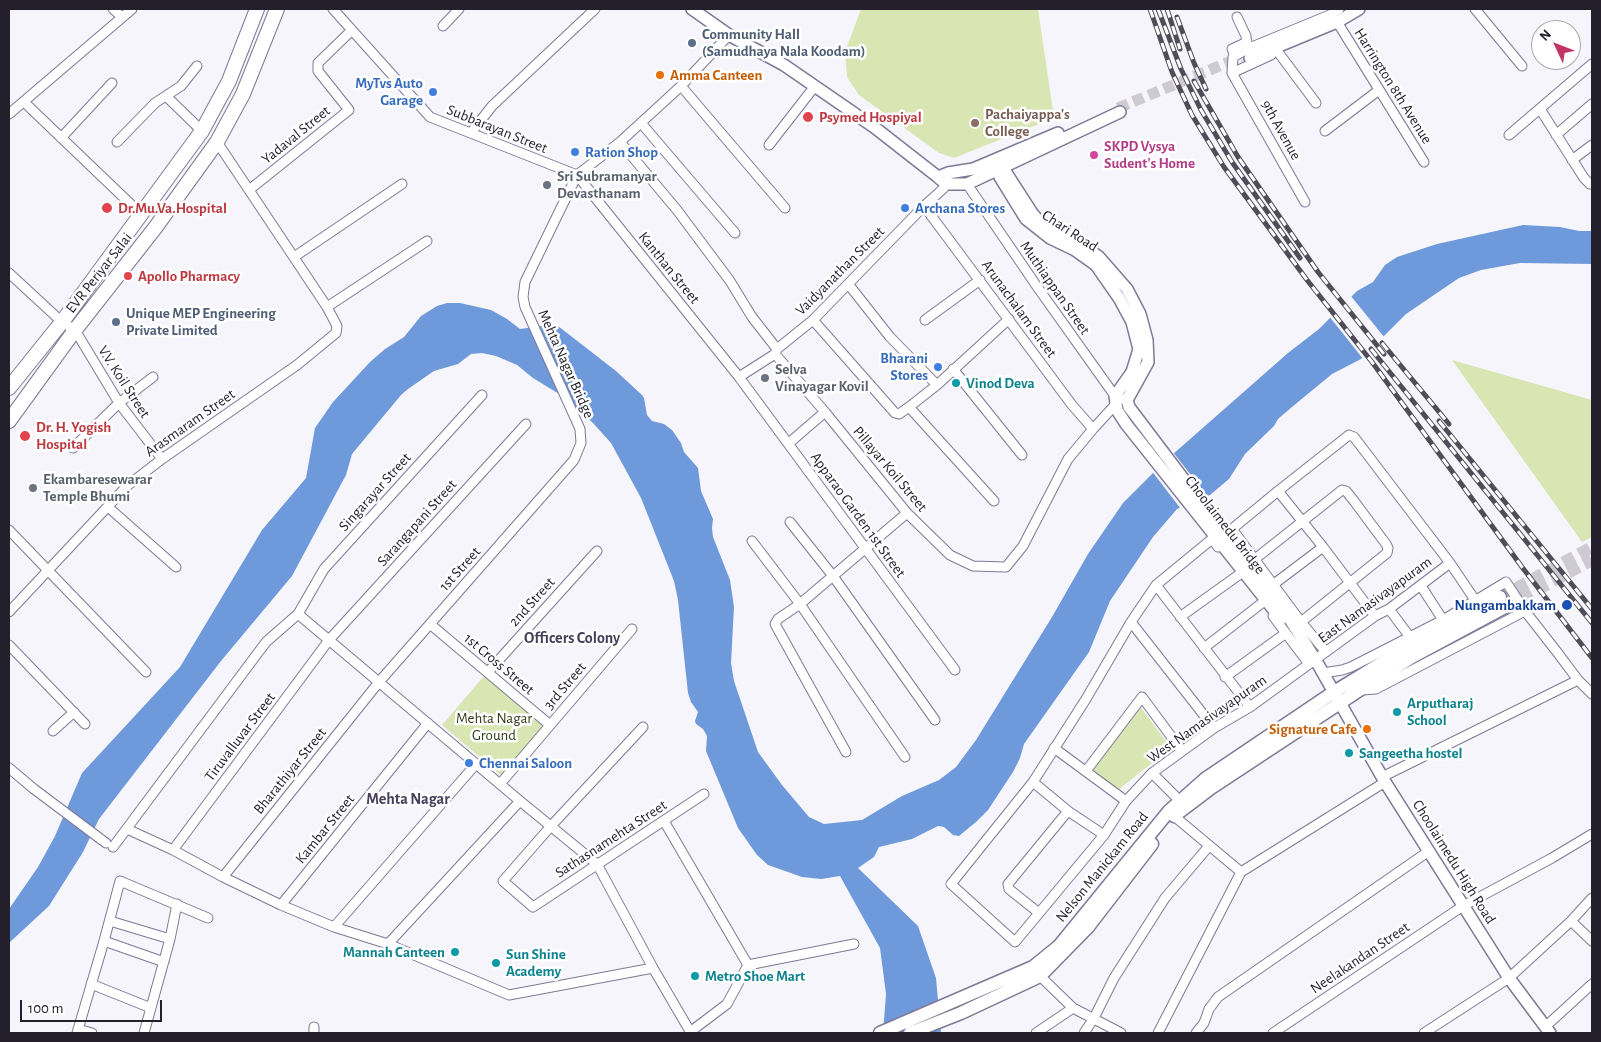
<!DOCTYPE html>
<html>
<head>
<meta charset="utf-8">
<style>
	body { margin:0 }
	#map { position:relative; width:1601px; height:1042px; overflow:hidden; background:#f7f5fc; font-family:"Alegreya Sans",sans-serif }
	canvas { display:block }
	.frame { position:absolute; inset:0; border:10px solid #23202c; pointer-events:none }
	.north { position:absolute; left:1531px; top:20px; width:50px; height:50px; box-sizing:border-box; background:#fff; border:1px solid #a7a6ab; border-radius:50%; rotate:313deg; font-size:14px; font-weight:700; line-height:20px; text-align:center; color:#23202c }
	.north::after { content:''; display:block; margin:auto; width:18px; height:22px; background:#c13465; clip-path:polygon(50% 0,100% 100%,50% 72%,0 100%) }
	.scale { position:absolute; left:20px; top:1000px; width:142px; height:22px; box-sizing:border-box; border:2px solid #23202c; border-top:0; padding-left:6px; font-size:15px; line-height:18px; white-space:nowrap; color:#23202c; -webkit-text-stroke:4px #fff; paint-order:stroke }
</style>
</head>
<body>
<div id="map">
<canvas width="1601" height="1042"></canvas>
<div class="frame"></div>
<div class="north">N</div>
<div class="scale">100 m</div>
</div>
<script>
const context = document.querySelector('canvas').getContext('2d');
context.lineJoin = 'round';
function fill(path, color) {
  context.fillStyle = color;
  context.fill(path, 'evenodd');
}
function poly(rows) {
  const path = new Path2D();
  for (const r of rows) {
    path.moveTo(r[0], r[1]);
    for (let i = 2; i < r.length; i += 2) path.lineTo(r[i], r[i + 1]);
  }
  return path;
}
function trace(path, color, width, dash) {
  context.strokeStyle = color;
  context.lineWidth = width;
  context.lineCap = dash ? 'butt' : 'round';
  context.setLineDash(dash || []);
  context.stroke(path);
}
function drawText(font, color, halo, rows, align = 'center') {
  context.font = font + ' "Alegreya Sans",sans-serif';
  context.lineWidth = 5;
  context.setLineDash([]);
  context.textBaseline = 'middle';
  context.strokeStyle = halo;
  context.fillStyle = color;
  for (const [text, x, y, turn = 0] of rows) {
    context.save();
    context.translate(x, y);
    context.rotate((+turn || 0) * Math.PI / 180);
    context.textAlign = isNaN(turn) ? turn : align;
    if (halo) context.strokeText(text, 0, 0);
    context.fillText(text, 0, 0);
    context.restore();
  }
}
const green = poly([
	[861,9,1038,9,1054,118,954,158,939,153,859,95,847,77,845,52],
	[1452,360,1592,400,1592,537,1582,542],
	[484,676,545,727,502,776,442,725],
	[1139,705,1171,748,1118,790,1089,767]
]);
const water = poly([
	[1523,225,1560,227,1579,231,1592,231,1592,264,1520,263,1481,270,1459,278,1406,314,1361,359,1332,374,1292,407,1278,419,1274,426,1245,454,1229,479,1210,495,1177,509,1153,537,1110,601,1089,652,1024,744,1020,758,1013,772,988,810,976,822,959,836,953,835,944,827,938,826,912,839,879,847,874,857,858,868,918,926,936,978,941,1033,883,1033,886,994,880,948,840,876,821,879,802,877,768,865,757,855,738,828,706,751,707,736,703,729,696,724,695,721,698,712,691,702,688,693,678,600,674,581,641,498,611,443,593,423,564,397,533,378,517,365,496,356,482,353,471,354,458,364,434,371,408,389,401,395,352,454,346,475,292,576,221,661,99,819,83,852,49,906,9,943,9,909,38,867,55,836,82,773,180,667,262,530,306,478,315,428,333,402,370,362,385,349,404,337,421,316,437,306,447,303,460,303,491,310,507,319,520,329,549,325,558,326,616,371,642,395,644,398,647,415,652,421,664,424,672,430,681,443,684,452,698,468,701,491,713,519,712,528,713,537,730,580,734,607,731,663,734,681,758,752,782,785,809,817,824,824,862,820,902,796,939,780,956,767,976,740,1052,617,1088,554,1123,503,1164,462,1288,353,1319,329,1357,291,1373,282,1385,265,1397,257,1437,244]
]);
const pier = poly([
	[1350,295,1385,338,1364,360,1329,316],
	[1172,451,1209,498,1181,509,1151,470]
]);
const tertiaryTunnel = poly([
	[1118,108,1241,57]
]);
const secondaryTunnel = poly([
	[1500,597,1592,547],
	[1505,607,1592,560]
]);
const minor = poly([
	[113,9,122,17],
	[333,9,430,117,577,175,739,377,955,670],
	[1475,9,1522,66],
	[1237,17,1246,36,1247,49],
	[1339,25,1424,162],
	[443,26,459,9],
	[1278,52,1316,103],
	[1235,55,1232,49,1247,42],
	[1271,55,1232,73,1233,57,1247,49,1332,14,1339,9],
	[1232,73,1305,202],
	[681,86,785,208],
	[166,96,202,131],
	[24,102,142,215],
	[1540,109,1584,178,1590,184,1592,184],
	[9,114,132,9],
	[641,123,735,233],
	[1325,131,1379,90],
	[471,133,492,106,595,9],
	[1509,135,1592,64],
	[1556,135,1592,104],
	[61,138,112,83],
	[117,142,155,103,181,86,197,66],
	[620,142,677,210,730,281,752,317,777,349],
	[769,145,815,86],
	[1572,160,1592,145],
	[967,184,1038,288,1115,396,1127,400],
	[249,190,349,110,318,71,318,63,352,30],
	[924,206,1072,405,1093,429],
	[294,257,402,184],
	[9,273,62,322,75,330,119,403,162,459],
	[849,285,890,337,937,385],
	[327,307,427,241],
	[813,320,895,413,899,414,909,407,937,385,1009,319],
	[925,320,980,280],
	[775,354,825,412,907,513,950,555,973,566,1006,567,1023,546,1068,459,1093,429,1115,405],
	[953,369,1022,455],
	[739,377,775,354,777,349,813,320,924,206,944,188,947,178],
	[909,407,994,501],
	[789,443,825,412],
	[73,448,119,403,153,377],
	[1278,491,1323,547,1375,616],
	[108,507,176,567],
	[790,522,833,576,935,720],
	[9,530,146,672],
	[752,541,800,604,905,757],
	[1218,547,1212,539,1156,585,1131,622,1086,699,1033,782,951,884,1015,942,1104,835,1126,801,1152,773,1214,728,1250,707,1375,616,1389,609,1450,563],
	[1255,559,1342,490,1346,491,1354,501,1386,544,1388,548,1387,553,1301,622],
	[1274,584,1323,547],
	[1156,585,1250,707],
	[1421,586,1443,620],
	[1389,609,1410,637],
	[9,612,127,486,162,459,297,365,336,333,337,326,327,307,217,142],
	[298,614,520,801,597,864,653,968,691,1033],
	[1273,616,1309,664],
	[1180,617,1240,574],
	[1131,622,1214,728],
	[430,624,550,725],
	[9,645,85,724],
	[1204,648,1262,603],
	[1326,652,1301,622,1232,529,1278,491,1349,435,1354,437,1450,563,1475,600],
	[488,672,597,551],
	[1323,673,1342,670,1351,667,1443,620,1506,582,1525,611,1557,652,1578,680,1592,694],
	[1225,677,1286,633],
	[1362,690,1376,689,1525,611],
	[643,727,551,826,503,881,533,907,704,794],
	[53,731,74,712],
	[1054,748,1126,801],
	[846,752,775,624,778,619,800,604,907,513],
	[9,768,34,789,106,843],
	[1086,771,1142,697,1182,751],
	[1152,773,1180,801],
	[1382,777,1578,680],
	[1033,782,1068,811,1104,835],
	[500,784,632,629],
	[1174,816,1241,872],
	[664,821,748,965,854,944],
	[127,829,173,850,223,877,281,905,334,927,388,944,509,995,653,968],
	[113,847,266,642,298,614,324,569,482,395],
	[173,850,329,640,526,424],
	[223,877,379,682,574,460,581,443,580,429,525,307,523,297,525,282,577,175,620,142,681,86,729,35],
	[281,905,428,723],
	[1039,913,1009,889,1008,884,1068,811],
	[110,921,170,939],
	[1571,921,1592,941],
	[334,927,476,764],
	[104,941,164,962],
	[388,944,520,801],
	[1040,976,1073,1008,1121,1033],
	[91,984,151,1008],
	[1545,1027,1592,984],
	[78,1029,92,1033],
	[690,1032,727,1004,748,965],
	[77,1033,104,941,120,881,208,918],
	[144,1033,170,939,177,904],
	[314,1033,314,1027],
	[1036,1033,1073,1008],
	[1084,1033,1094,1018,1114,978,1165,898,1209,846],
	[1158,1033,1241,872,1385,782],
	[1196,1033,1204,1023,1209,1009,1218,997,1429,851],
	[1273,1033,1463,906,1552,858,1592,834],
	[1424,1033,1509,978,1571,921,1592,898]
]);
const tertiary = poly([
	[692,9,729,35,784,65,874,127,938,177,946,184,967,184,1120,112],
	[1250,58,1337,22,1359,9],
	[1003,168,1032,213,1039,221,1082,245,1099,257,1127,289,1140,314,1147,340,1148,362,1127,400,1129,407,1291,621,1315,659,1385,782,1509,978,1550,1033],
	[938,177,948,173,973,169,1058,133],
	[1000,177,1026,219,1050,238,1075,250,1096,265,1119,298,1132,322,1139,349,1132,372,1115,396,1117,410,1126,424,1281,619]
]);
const secondary = poly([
	[1174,816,1211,788,1358,691,1412,657,1505,607],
	[880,1033,1033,967,1059,946,1169,811,1205,779,1334,692,1406,648,1500,597],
	[910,1033,961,1013,1040,976,1088,927,1152,844]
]);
const primary = poly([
	[9,388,62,322,202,131,229,81,257,9],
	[9,421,75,330,155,228,217,142,243,94,277,9]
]);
const rail = poly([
	[1150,9,1172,72,1192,115,1224,167,1307,280,1372,362,1522,567,1592,658],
	[1158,9,1181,69,1201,110,1232,162,1300,258],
	[1167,9,1180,49],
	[1177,17,1194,63,1206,89],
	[1194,81,1238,157,1318,272,1384,354],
	[1382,343,1449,424],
	[1371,349,1592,623],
	[1439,421,1592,609]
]);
const markers = [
	[692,43,5,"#5c6f8a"],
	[660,75,5,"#e8710a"],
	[433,92,5,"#3f7fe0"],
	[808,117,6,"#e0444e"],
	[975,123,5,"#8d6e63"],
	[575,152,5,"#3f7fe0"],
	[1094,155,5,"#d1479c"],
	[547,185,5,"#6b7280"],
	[107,208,6,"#e0444e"],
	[905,208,5,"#3f7fe0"],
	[128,276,5,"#e0444e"],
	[116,322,5,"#5c6f8a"],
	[938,367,5,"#3f7fe0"],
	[765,378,5,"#6b7280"],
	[956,383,5,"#0f9aa8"],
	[25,436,6,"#e0444e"],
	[33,488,5,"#6b7280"],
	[1567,605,6,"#1a4fb4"],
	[1397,712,5,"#0f9aa8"],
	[1367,729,5,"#e8710a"],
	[1349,753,5,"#0f9aa8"],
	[469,763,5,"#3f7fe0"],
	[455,952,5,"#0f9aa8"],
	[496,963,5,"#0f9aa8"],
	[695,976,5,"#0f9aa8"]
];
const serviceNames = [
	["Community Hall",702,34],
	["(Samudhaya Nala Koodam)",702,51],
	["Unique MEP Engineering",126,313],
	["Private Limited",126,330]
];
const foodNames = [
	["Amma Canteen",670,75],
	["Signature Cafe",1357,729,"right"]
];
const shopNames = [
	["MyTvs Auto",423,83,"right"],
	["Garage",423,100,"right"],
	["Ration Shop",585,152],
	["Archana Stores",915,208],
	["Bharani",928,358,"right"],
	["Stores",928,375,"right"],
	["Chennai Saloon",479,763]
];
const streetNames = [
	["Harrington 8th Avenue",1393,86,58],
	["Subbarayan Street",497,129,22],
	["9th Avenue",1281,130,61],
	["Yadaval Street",296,135,-39],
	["Chari Road",1070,231,33],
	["Kanthan Street",669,268,51],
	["Vaidyanathan Street",840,271,-45],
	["EVR Periyar Salai",99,273,-52],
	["Muthiappan Street",1055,288,55],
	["Arunachalam Street",1019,309,54],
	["Mehta Nagar Bridge",566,364,66],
	["V.V. Koil Street",124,382,57],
	["Arasmaram Street",190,423,-35],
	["Pillayar Koil Street",890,469,50],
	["Singarayar Street",375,492,-48],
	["Apparao Garden 1st Street",858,515,54],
	["Sarangapani Street",417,523,-48],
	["Choolaimedu Bridge",1225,525,52],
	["1st Street",460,569,-48],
	["East Namasivayapuram",1375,600,-36],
	["2nd Street",532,602,-48],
	["1st Cross Street",499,664,40],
	["3rd Street",565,686,-50],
	["West Namasivayapuram",1207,719,-35],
	["Tiruvalluvar Street",240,737,-53],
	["Bharathiyar Street",290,771,-51],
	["Kambar Street",325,829,-51],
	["Sathasnamehta Street",611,839,-33],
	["Choolaimedu High Road",1454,862,58],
	["Nelson Manickam Road",1102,867,-51],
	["Neelakandan Street",1360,958,-34]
];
const educationNames = [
	["Pachaiyappa's",985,114],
	["College",985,131]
];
const healthNames = [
	["Psymed Hospiyal",819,117],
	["Dr.Mu.Va.Hospital",118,208],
	["Apollo Pharmacy",138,276],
	["Dr. H. Yogish",36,427],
	["Hospital",36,444]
];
const hotelNames = [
	["SKPD Vysya",1104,146],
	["Sudent's Home",1104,163]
];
const worshipNames = [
	["Sri Subramanyar",557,176],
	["Devasthanam",557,193],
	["Selva",775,369],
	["Vinayagar Kovil",775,386],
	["Ekambaresewarar",43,479],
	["Temple Bhumi",43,496]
];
const cultureNames = [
	["Vinod Deva",966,383],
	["Arputharaj",1407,703],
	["School",1407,720],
	["Sangeetha hostel",1359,753],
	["Mannah Canteen",445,952,"right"],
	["Sun Shine",506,954],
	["Academy",506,971],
	["Metro Shoe Mart",705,976]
];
const transitNames = [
	["Nungambakkam",1556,605]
];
const parkNames = [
	["Mehta Nagar",494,718],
	["Ground",494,735]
];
const neighbourhoodNames = [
	["Officers Colony",572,638],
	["Mehta Nagar",408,799]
];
fill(green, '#d9e5b3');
fill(water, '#6e9adb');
fill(pier, '#f7f5fc');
trace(tertiaryTunnel, '#cdcad2', 11, [11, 5.5]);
trace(secondaryTunnel, '#cdcad2', 12, [12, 6]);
trace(minor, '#7f7897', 11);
trace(tertiary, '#7f7897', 14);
trace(secondary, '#7f7897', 15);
trace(primary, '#7f7897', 16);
trace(minor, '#fff', 9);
trace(tertiary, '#fff', 11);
trace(secondary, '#fff', 12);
trace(primary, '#fff', 14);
trace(rail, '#4f4d57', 5);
trace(rail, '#fff', 3, [9]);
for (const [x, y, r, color] of markers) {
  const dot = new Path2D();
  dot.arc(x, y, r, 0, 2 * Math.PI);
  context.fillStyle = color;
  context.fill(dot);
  trace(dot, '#fff', 2);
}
drawText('bold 15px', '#4e5e75', '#fff', serviceNames, 'left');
drawText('bold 15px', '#c56008', '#fff', foodNames, 'left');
drawText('bold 15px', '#366cbe', '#fff', shopNames, 'left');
drawText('15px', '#23202c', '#fff', streetNames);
drawText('bold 15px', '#785e54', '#fff', educationNames, 'left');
drawText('bold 15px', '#be3a42', '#fff', healthNames, 'left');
drawText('bold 15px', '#b23c85', '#fff', hotelNames, 'left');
drawText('bold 15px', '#5b616d', '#fff', worshipNames, 'left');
drawText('bold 15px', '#0d838f', '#fff', cultureNames, 'left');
drawText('bold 15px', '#164399', '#fff', transitNames, 'right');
drawText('15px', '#343b18', '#fff', parkNames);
drawText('bold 16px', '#47405c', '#fff', neighbourhoodNames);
</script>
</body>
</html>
